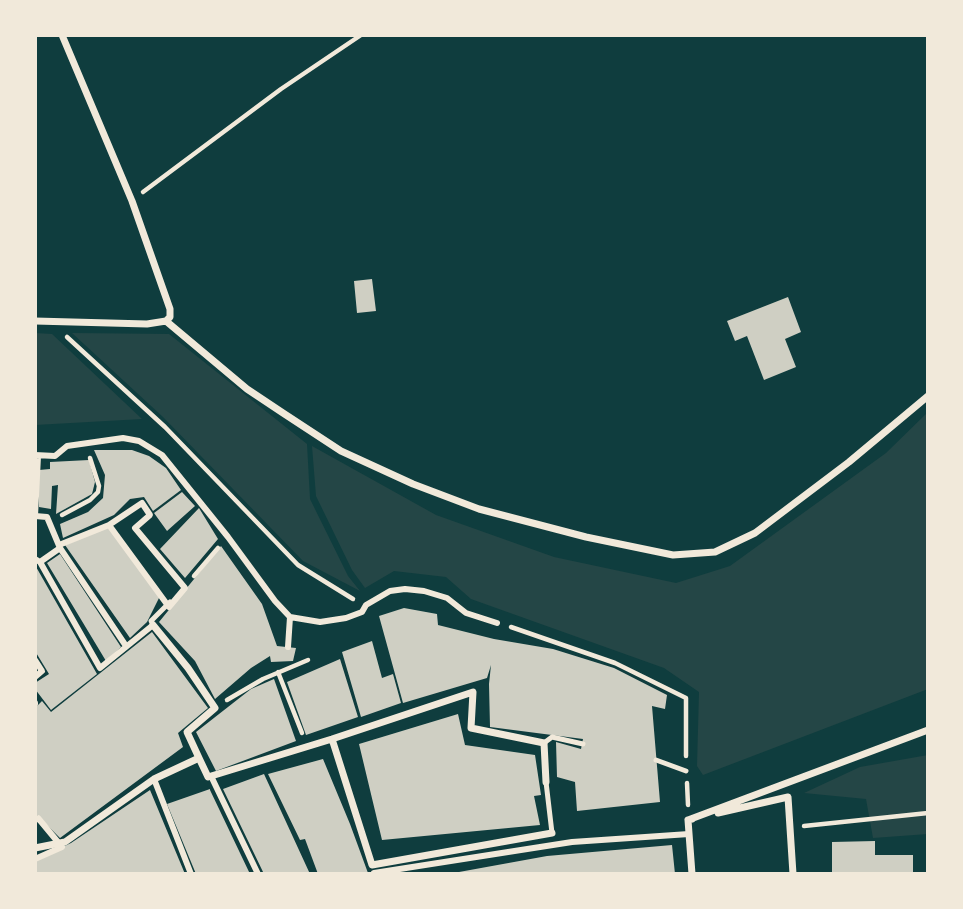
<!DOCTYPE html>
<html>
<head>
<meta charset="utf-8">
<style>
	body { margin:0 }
	#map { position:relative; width:963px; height:909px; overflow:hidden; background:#0f3d3e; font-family:Poppins,sans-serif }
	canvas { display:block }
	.frame { position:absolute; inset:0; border:37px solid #f1e9da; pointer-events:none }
</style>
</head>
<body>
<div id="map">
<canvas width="963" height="909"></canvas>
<div class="frame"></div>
</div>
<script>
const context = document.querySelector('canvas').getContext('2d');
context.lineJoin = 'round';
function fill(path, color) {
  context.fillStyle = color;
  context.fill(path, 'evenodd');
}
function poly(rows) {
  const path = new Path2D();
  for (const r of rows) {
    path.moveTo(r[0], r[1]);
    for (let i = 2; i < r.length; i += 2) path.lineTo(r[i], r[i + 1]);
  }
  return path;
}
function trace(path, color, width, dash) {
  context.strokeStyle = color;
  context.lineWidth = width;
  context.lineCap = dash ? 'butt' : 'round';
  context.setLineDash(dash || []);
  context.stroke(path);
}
const green = poly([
	[35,333,52,334,142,419,35,425],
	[72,333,169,334,307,444,310,499,348,576,360,591,303,561,163,417],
	[928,412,928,689,703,775,697,766,699,692,664,668,471,599,446,577,394,571,365,588,352,570,316,496,312,446,436,515,554,557,676,583,730,566,886,453],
	[928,755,928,834,873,838,866,799,804,793,860,767]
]);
const building = poly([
	[372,279,376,311,357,313,354,281],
	[788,297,801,332,785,339,796,367,764,380,747,336,735,341,727,321],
	[94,450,132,450,149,456,166,468,181,490,153,511,144,497,130,499,114,515,63,538,60,524,88,512,103,498,105,475],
	[89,460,95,482,92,494,56,514,58,485,52,486,51,509,39,507,39,470,50,469,50,462],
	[182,492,195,506,167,531,154,513],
	[199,508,218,539,185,578,160,549],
	[109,527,160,596,147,622,130,638,65,545],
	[221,546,262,604,277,646,296,648,293,661,271,662,270,656,251,668,215,699,195,661,159,622],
	[60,554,121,647,106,661,47,563],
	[35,565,97,674,51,710,35,689,35,683,49,674,35,651],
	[404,608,437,614,438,625,494,639,553,649,614,668,667,695,665,709,652,706,660,802,577,811,575,782,557,777,556,742,581,749,583,739,490,727,489,684,491,665,487,678,403,703,379,616],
	[152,632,208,708,178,733,183,747,60,838,37,815,35,816,35,708,42,701,51,712],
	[372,641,382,678,393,674,401,703,361,717,342,652],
	[340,659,358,717,306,735,287,682],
	[274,679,296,741,216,771,196,732,251,689],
	[458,714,465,745,535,755,541,795,534,796,540,825,382,840,359,744],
	[323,759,350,824,368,873,318,874,305,839,300,840,268,774],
	[264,774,310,874,264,874,223,789],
	[210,789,210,790,250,874,196,874,167,804],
	[150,790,185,874,35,874,35,860,71,843],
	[875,841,875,855,913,855,913,874,832,874,832,842],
	[672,845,675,874,448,874,547,856]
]);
const path = poly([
	[143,192,281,89,361,35],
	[67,337,165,427,298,565,353,599],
	[62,515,90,500,98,492,99,486,90,458],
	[194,576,218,548],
	[511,627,615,663,686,698,686,756],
	[278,672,302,733],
	[227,700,263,679,308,660],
	[687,783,688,805],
	[804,826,928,813]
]);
const service = poly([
	[153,625,151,621,170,602],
	[544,743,552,737,583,744],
	[656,760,686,771],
	[546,782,552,833]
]);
const pedestrian = poly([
	[35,455,55,456,67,446,123,438,139,441,162,455,228,537,275,601,290,617,320,622,346,618,362,612,366,605,390,591,405,589,424,591,447,598,466,613,497,623],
	[142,503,150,515,135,528,185,588,169,607,109,525,142,503],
	[35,516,47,517,60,548,40,562,35,559],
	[35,516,38,456],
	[59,545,109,525],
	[60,548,126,646],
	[40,562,100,668,153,625],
	[288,647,290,617],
	[35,660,42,671,35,677],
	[35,703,35,704],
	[211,776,258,874],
	[154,779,191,874],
	[35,820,38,818,62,847,35,859],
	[374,873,572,842,689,834]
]);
const minor = poly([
	[62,35,132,201,170,309,170,317,166,321],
	[35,321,147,324,166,321],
	[166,321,247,389,283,413,341,451,413,484,479,509,586,537,673,555,715,552,755,533,849,462,928,396],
	[153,625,188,668,215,708,187,732,199,758],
	[332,739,372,865,552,833],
	[718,813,788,797,793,874],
	[688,820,928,730],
	[35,848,65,842,154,779,199,758,208,777,332,739,473,692,471,728,544,743,546,782],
	[692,874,688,820,692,819]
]);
fill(green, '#244646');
fill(building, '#cfcfc3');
trace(path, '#f1e9da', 4.5);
trace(service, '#f1e9da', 5);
trace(pedestrian, '#f1e9da', 6);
trace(minor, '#f1e9da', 7);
</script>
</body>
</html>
